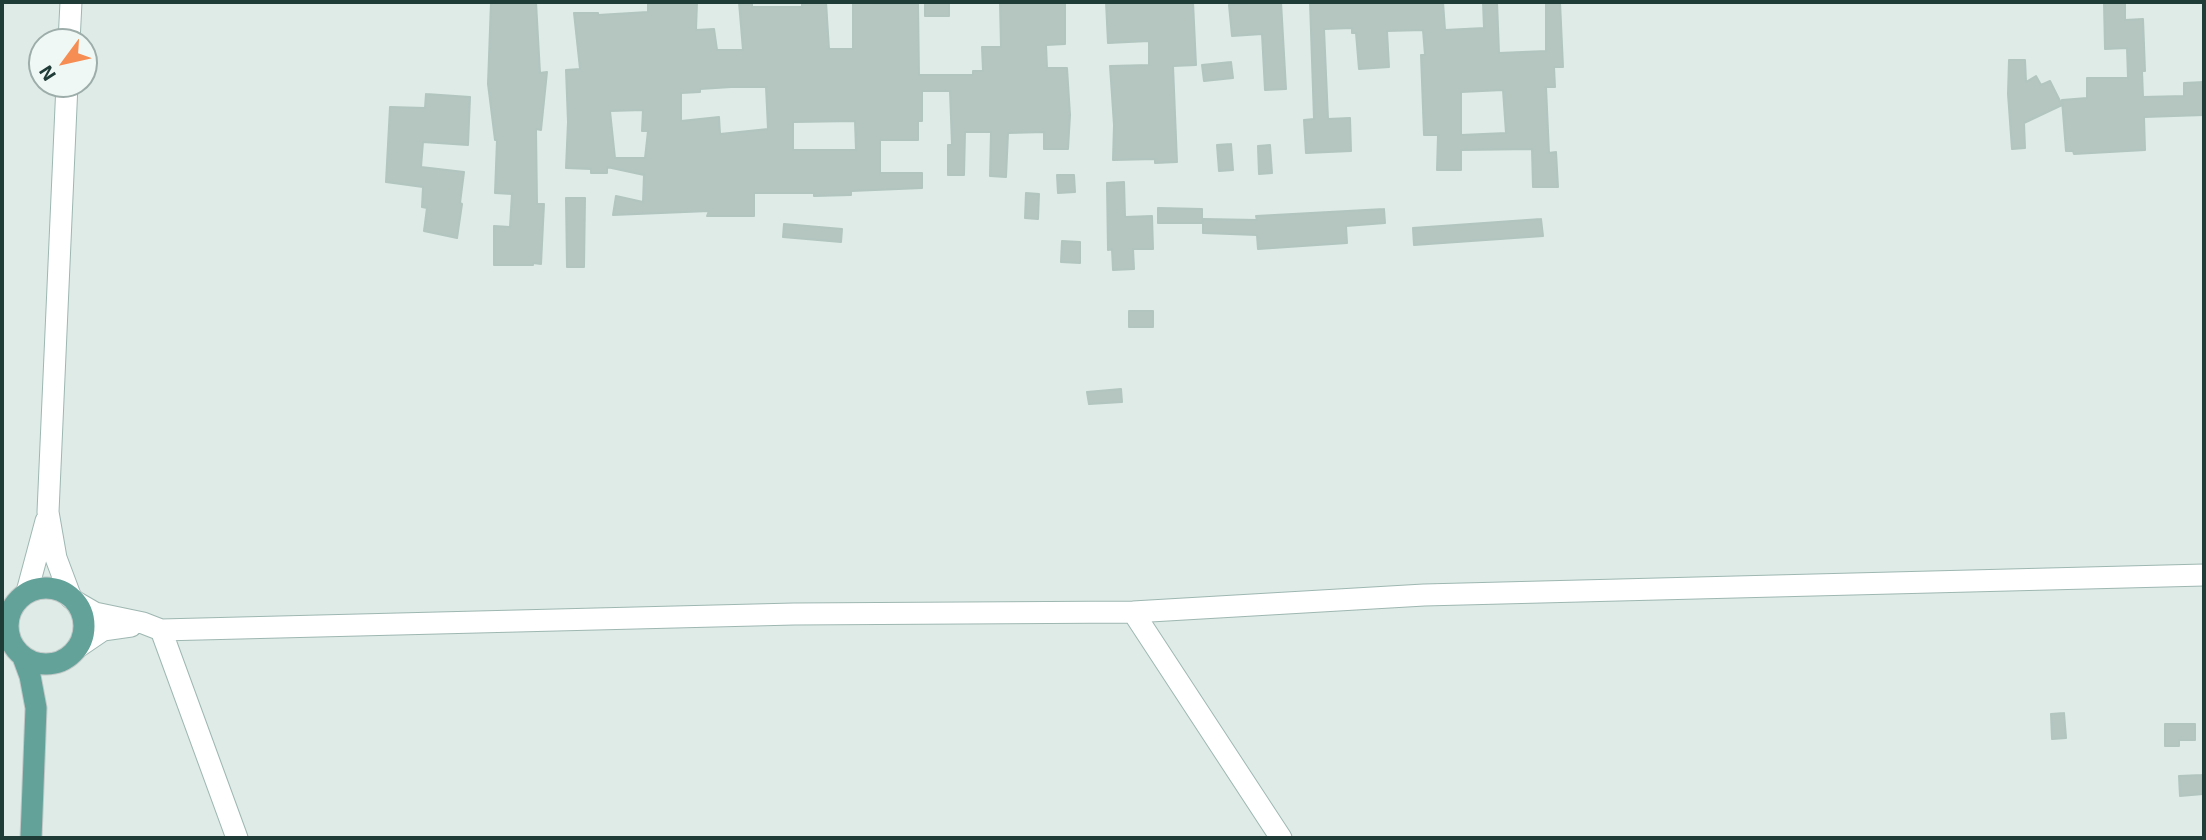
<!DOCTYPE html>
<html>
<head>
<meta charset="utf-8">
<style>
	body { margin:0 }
	#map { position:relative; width:2206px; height:840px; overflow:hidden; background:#dfebe7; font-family:"Exo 2",sans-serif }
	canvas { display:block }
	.frame { position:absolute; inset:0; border:4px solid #203c37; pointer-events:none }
	.north { position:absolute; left:28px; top:28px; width:70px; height:70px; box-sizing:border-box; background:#f0f8f5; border:2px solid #9dada9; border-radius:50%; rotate:237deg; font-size:19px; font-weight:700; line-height:28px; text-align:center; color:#203c37 }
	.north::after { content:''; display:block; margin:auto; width:24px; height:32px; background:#f68d52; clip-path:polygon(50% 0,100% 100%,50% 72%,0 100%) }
</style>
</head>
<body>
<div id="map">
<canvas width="2206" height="840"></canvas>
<div class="frame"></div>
<div class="north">N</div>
</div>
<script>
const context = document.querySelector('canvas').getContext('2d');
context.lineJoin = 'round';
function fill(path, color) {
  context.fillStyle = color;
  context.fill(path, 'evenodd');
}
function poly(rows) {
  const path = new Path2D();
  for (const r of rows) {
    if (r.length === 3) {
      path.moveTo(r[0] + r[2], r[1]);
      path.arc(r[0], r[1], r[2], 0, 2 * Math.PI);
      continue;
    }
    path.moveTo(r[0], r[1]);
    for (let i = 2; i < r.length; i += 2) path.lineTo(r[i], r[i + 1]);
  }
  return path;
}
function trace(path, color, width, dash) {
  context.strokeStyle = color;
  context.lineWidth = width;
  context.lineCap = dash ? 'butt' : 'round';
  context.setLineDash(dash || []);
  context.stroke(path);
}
const building = poly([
	[491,2,536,2,540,73,547,72,541,130,536,129,537,204,544,204,541,264,533,263,533,265,494,265,494,226,510,227,512,194,495,193,497,140,495,140,488,84,491,2],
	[648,2,697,2,696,30,714,29,717,50,743,50,739,2,752,2,752,7,802,7,802,2,826,2,829,49,853,49,853,2,875,2,875,4,918,4,919,75,973,75,973,71,983,71,982,47,1001,47,1000,2,1065,2,1065,44,1046,45,1047,68,1067,68,1070,115,1068,149,1044,149,1044,132,1008,133,1006,177,990,176,991,132,965,132,964,175,948,175,948,145,952,145,950,91,922,91,922,121,918,121,918,140,880,140,880,173,922,173,922,188,851,191,851,195,814,196,814,193,754,193,754,216,707,216,709,211,613,215,616,196,643,202,644,175,607,167,607,173,591,173,591,169,566,168,568,122,566,70,580,69,574,13,598,13,598,15,648,12,648,2],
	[731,87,766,87,768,129,720,134,719,117,681,121,681,93,700,92,700,89,731,87],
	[643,110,642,131,648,131,645,158,615,158,610,111,643,110],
	[855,121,856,150,793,150,793,122,855,121],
	[925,2,949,2,949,16,925,16,925,2],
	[1106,2,1193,2,1196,65,1173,66,1177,162,1155,163,1155,159,1113,160,1114,125,1110,66,1149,65,1149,41,1108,43,1106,2],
	[1260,2,1281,2,1286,89,1265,90,1262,34,1232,36,1229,5,1260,2],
	[1310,2,1443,2,1445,30,1484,28,1483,2,1497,2,1499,53,1546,51,1546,2,1560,2,1563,67,1554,67,1555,87,1546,87,1549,153,1556,152,1558,187,1533,187,1532,149,1461,150,1461,170,1437,170,1438,135,1424,135,1421,55,1425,55,1423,30,1387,31,1389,67,1359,69,1356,33,1352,33,1352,28,1324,29,1328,119,1350,118,1351,151,1306,153,1304,120,1314,119,1310,2],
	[1503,90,1506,133,1461,135,1461,92,1503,90],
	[2104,2,2125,2,2125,20,2143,19,2145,71,2142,71,2143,97,2184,96,2184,83,2204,82,2204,115,2144,117,2145,150,2074,154,2073,151,2066,151,2062,100,2087,98,2087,78,2128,78,2127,48,2105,49,2104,2],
	[2009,60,2025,60,2026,82,2036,76,2041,85,2050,81,2062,105,2024,123,2025,148,2012,149,2008,94,2009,60],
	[1231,62,1233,78,1204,81,1202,65,1231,62],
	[426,94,470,97,468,145,423,142,421,167,464,172,460,203,462,204,457,238,424,231,427,208,422,207,423,187,386,182,390,107,425,108,426,94],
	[1231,144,1233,170,1219,171,1217,145,1231,144],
	[1270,145,1272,173,1259,174,1258,146,1270,145],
	[1057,175,1074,175,1075,192,1058,193,1057,175],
	[1124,182,1125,217,1152,216,1153,249,1133,249,1134,269,1113,270,1112,249,1108,250,1107,183,1124,182],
	[1026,193,1039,194,1038,219,1025,218,1026,193],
	[566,198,585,198,584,267,567,267,566,198],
	[1158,208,1202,209,1202,223,1158,223,1158,208],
	[1384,209,1385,223,1346,226,1347,243,1258,249,1257,235,1203,233,1203,219,1257,220,1256,216,1384,209],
	[1541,219,1543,236,1414,245,1413,228,1541,219],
	[784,224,842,229,841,242,783,237,784,224],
	[1062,241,1080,242,1080,263,1061,262,1062,241],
	[1129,311,1153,311,1153,327,1129,327,1129,311],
	[1121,389,1122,402,1089,404,1087,392,1121,389],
	[2064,713,2066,738,2052,739,2051,714,2064,713],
	[2165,724,2195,724,2195,740,2179,740,2179,746,2165,746,2165,724],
	[2202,775,2203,794,2180,796,2179,776,2202,775]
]);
const secondary = poly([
	[69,42,71,2],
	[67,84,48,512,56,558,71,598],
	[27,592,46,521],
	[76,602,95,613,143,623,161,630,794,614,1133,612,1424,595,2204,575],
	[1133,612,1281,838],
	[161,630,237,838],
	[78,647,103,630,131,626]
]);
const primary = poly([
	[46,626,38],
	[23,657,30,676,36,708,31,838]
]);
fill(building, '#b5c6c1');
trace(building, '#b2c5bf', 2);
trace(secondary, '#9eb7b1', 23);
trace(primary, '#c1c8c7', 23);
trace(secondary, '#fff', 21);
trace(primary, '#62a299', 21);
</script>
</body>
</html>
